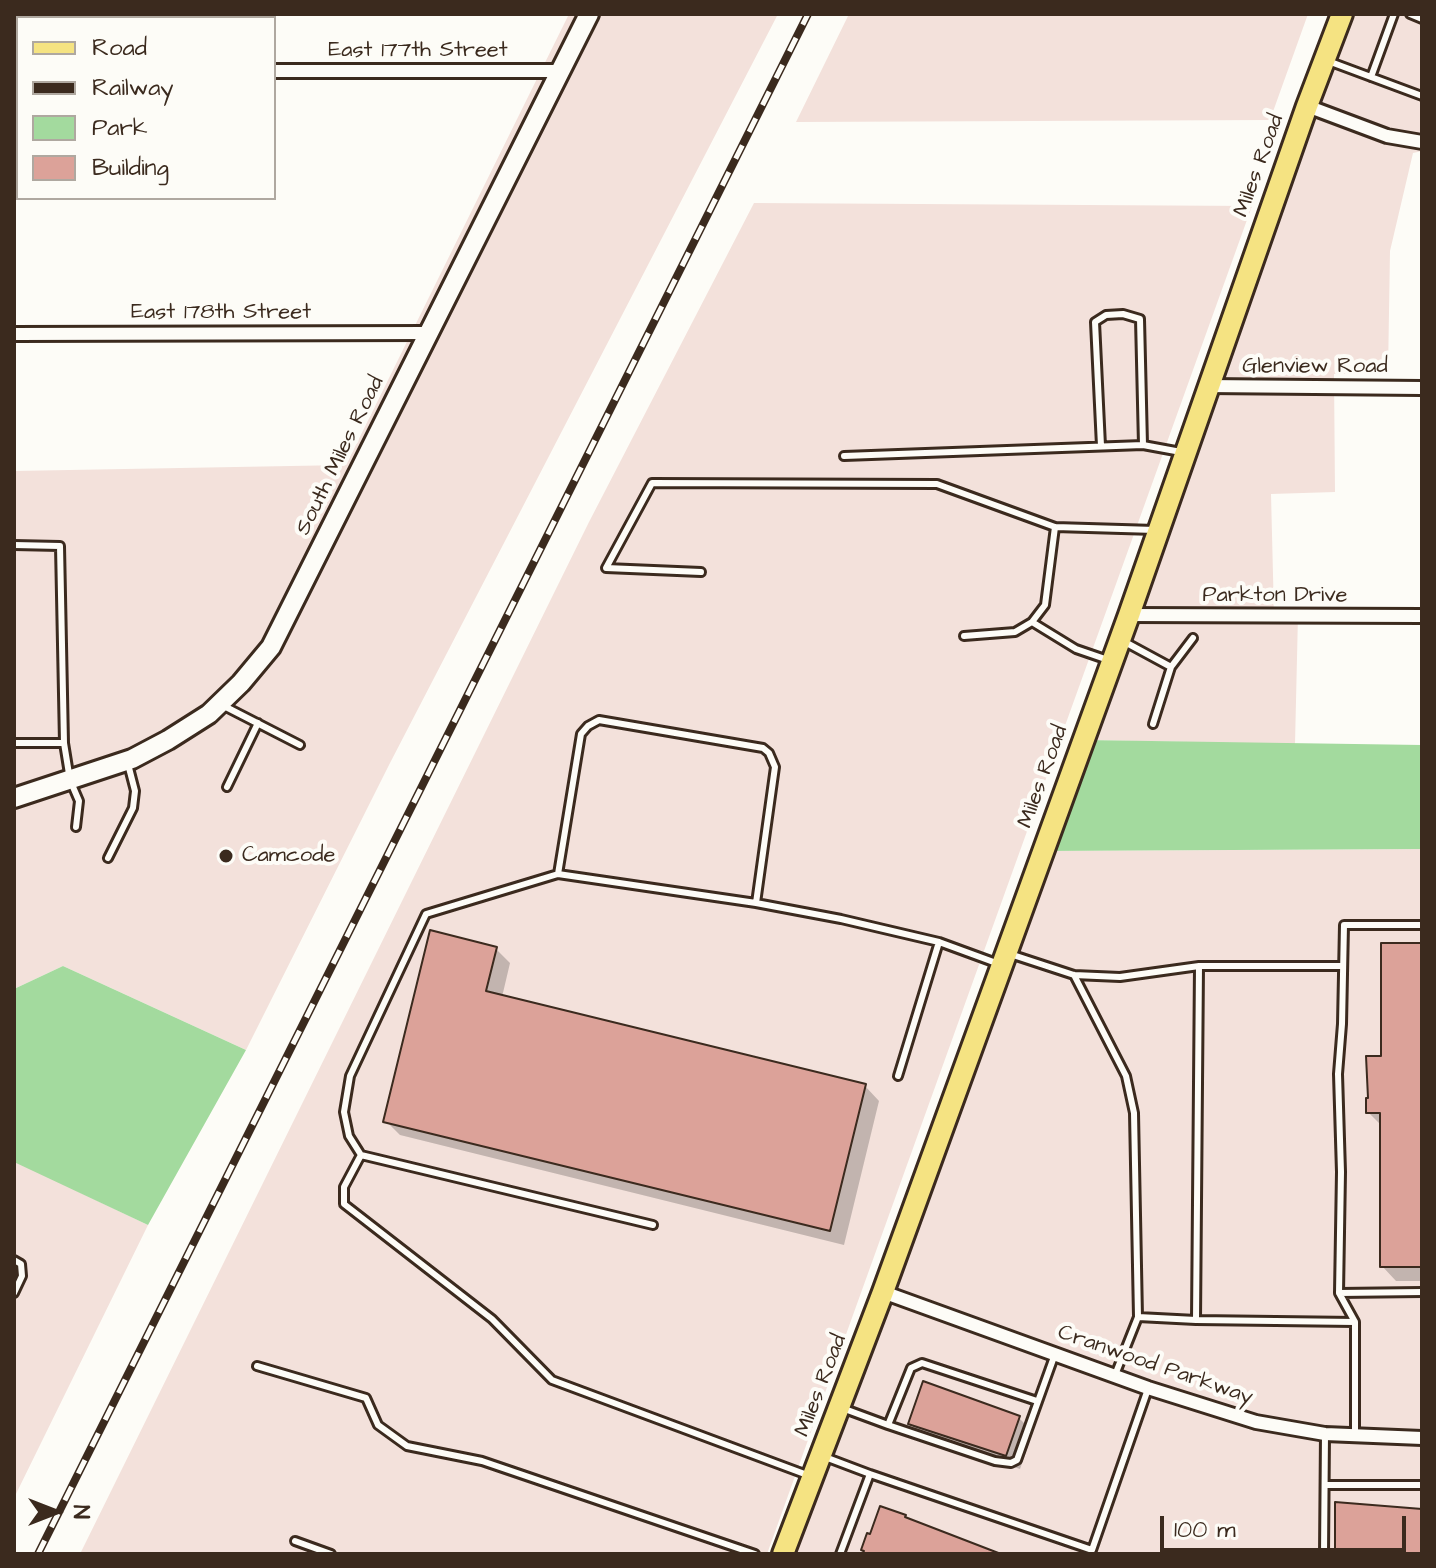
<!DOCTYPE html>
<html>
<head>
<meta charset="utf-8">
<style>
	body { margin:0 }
	#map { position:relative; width:1436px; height:1568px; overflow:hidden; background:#fdfcf7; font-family:"Architects Daughter",sans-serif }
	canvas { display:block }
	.frame { position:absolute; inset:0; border:16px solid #3b2a1e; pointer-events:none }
	.legend { position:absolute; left:16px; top:16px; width:260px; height:184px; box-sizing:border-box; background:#fdfcf7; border:2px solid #afa8a0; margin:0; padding:10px 14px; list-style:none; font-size:24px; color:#3b2a1e }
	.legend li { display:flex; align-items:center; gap:16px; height:40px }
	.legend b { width:40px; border:2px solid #afa8a0 }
	.north { position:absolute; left:16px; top:1472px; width:80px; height:80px; -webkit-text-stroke:6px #fdfcf7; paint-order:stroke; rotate:90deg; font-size:22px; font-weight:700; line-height:32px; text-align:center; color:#3b2a1e }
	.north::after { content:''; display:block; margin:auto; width:28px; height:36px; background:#3b2a1e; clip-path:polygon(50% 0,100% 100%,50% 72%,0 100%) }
	.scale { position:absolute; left:1160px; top:1516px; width:246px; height:36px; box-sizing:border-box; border:4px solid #3b2a1e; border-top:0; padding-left:10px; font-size:24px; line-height:28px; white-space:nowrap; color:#3b2a1e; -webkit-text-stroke:6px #fdfcf7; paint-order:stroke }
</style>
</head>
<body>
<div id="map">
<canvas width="1436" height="1568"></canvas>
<div class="frame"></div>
<ul class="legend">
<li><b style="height:10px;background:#f5e382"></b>Road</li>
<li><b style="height:10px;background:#3b2a1e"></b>Railway</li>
<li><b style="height:22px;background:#a3da9e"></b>Park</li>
<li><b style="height:22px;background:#dca299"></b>Building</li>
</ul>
<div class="north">N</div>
<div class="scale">100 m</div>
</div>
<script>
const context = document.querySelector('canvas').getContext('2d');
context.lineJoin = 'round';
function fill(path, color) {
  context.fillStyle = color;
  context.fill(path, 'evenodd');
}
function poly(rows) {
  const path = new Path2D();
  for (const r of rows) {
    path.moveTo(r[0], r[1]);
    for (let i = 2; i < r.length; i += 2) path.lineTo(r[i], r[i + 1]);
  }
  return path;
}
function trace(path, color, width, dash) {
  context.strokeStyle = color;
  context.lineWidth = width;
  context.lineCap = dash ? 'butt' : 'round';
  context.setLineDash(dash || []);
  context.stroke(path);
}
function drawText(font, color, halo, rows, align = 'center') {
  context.font = font + ' "Architects Daughter",sans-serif';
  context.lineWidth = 8;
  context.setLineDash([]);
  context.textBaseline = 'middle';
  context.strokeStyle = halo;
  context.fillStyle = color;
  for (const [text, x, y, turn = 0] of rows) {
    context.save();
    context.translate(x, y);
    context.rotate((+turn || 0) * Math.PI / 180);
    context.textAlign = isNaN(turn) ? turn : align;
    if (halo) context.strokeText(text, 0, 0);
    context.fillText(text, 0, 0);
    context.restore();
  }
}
const built = poly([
	[569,14,778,14,390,763,246,1050,63,966,14,989,14,471,346,465],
	[849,14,1308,14,1270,120,796,122],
	[1342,14,1422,14,1422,151,1413,153,1390,251,1388,373,1334,374,1335,492,1271,494,1274,615,1298,615,1295,744,1083,740],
	[754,203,1252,206,767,1554,80,1554,589,522],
	[1422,849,1422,1554,783,1554,1043,851],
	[14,1161,148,1225,14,1498]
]);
const green = poly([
	[1083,740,1422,745,1422,849,1043,851],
	[63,966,246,1050,148,1225,14,1162,14,989]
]);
const shadow = poly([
	[1422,945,1422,1281,1396,1281,1382,1266,1382,1126,1368,1112,1383,1058],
	[496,949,510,963,502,997,865,1086,879,1101,844,1245,400,1135,386,1121],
	[1019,1418,1033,1432,1020,1469,924,1438,910,1423]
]);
const building = poly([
	[430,930,497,947,486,991,866,1084,830,1231,383,1122,430,930],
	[1381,943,1422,943,1422,1267,1380,1267,1380,1113,1366,1113,1366,1098,1368,1098,1366,1056,1381,1056,1381,943],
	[923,1381,1020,1416,1006,1456,908,1424,923,1381],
	[1335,1502,1422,1509,1422,1554,1335,1554,1335,1502],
	[880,1506,906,1515,905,1517,1001,1554,862,1554,864,1551,861,1550,867,1533,870,1534,880,1506]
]);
const lane = poly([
	[1410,14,1422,19],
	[1328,61,1422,96],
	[1371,77,1394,14],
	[1101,446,1095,322,1106,315,1123,314,1140,319,1143,445],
	[844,456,1143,445,1181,452],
	[14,545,60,546,64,743],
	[701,572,606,568,652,483,937,484,1055,527,1155,530],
	[1032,622,1076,649,1111,661],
	[964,636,1015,632,1032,622,1045,605,1055,527],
	[1123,641,1171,667,1193,638],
	[222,705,300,745],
	[1153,724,1171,667],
	[14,743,64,743,70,780,79,801,76,827],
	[227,787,258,723],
	[108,858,133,808,135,791,128,764],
	[558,874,426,914,350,1076,344,1112,349,1136,361,1155,653,1225],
	[756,903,775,767,769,753,763,748,599,720,588,726,581,734,558,874,756,903,841,919,939,942],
	[1010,954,1074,975,1120,977,1199,966,1343,966],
	[1199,966,1196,1320,1355,1322],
	[1074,975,1126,1076,1134,1113,1138,1317],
	[898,1076,939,942,999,964],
	[361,1155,344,1187,344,1204,492,1319,552,1380,810,1476],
	[14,1260,21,1264,22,1276,14,1293],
	[1339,1293,1422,1292],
	[257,1366,366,1398,378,1425,407,1446,482,1461,755,1554],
	[1115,1375,1138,1317,1196,1320],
	[842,1408,888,1425,911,1368,922,1363,1037,1401],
	[888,1425,995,1461,1011,1463,1017,1460,1055,1354],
	[1355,1434,1355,1322,1339,1293,1341,1172,1338,1074,1342,1024,1344,925,1422,925],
	[825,1457,870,1474,840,1554],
	[870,1474,1092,1550,1148,1389],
	[1325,1485,1422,1485],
	[295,1541,331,1554],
	[1324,1554,1325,1434]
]);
const street = poly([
	[14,71,18,71],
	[274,71,561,71],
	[1307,106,1387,136,1422,142],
	[14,334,428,333],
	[1207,386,1422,388],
	[1129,615,1422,616],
	[883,1292,1148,1388,1256,1422,1325,1434,1422,1438]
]);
const secondary = poly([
	[14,798,132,759,168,740,209,714,241,683,271,647,589,14]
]);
const primary = poly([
	[783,1554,883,1292,1002,965,1129,615,1307,106,1342,14]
]);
const rail = poly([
	[38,1554,808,14]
]);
const markers = [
	[226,856,8,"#3b2a1e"]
];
const streetNames = [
	["East 177th Street",418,51],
	["Miles Road",1260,166,-70],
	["East 178th Street",221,313],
	["Glenview Road",1315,367],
	["South Miles Road",341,456,-64],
	["Parkton Drive",1275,596],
	["Miles Road",1044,777,-70],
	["Cranwood Parkway",1155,1366,19],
	["Miles Road",822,1386,-69]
];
const poiNames = [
	["Camcode",242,856]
];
fill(built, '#f3e1db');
fill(green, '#a3da9e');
fill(shadow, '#0003');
fill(building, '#dca299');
trace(building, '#3b2a1e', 2);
trace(lane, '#3b2a1e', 12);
trace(street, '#3b2a1e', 18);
trace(secondary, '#3b2a1e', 24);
trace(primary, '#3b2a1e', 26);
trace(lane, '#fdfcf7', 6);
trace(street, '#fdfcf7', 12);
trace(secondary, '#fdfcf7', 18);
trace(primary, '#f5e382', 20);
trace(rail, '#3b2a1e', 8);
trace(rail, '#fdfcf7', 5, [15]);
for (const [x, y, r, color] of markers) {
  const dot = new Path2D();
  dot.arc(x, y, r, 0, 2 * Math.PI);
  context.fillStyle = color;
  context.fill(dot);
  trace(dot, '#fdfcf7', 3);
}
drawText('22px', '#3b2a1e', '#fdfcf7', streetNames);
drawText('22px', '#3b2a1e', '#fdfcf7', poiNames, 'left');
</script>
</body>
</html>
